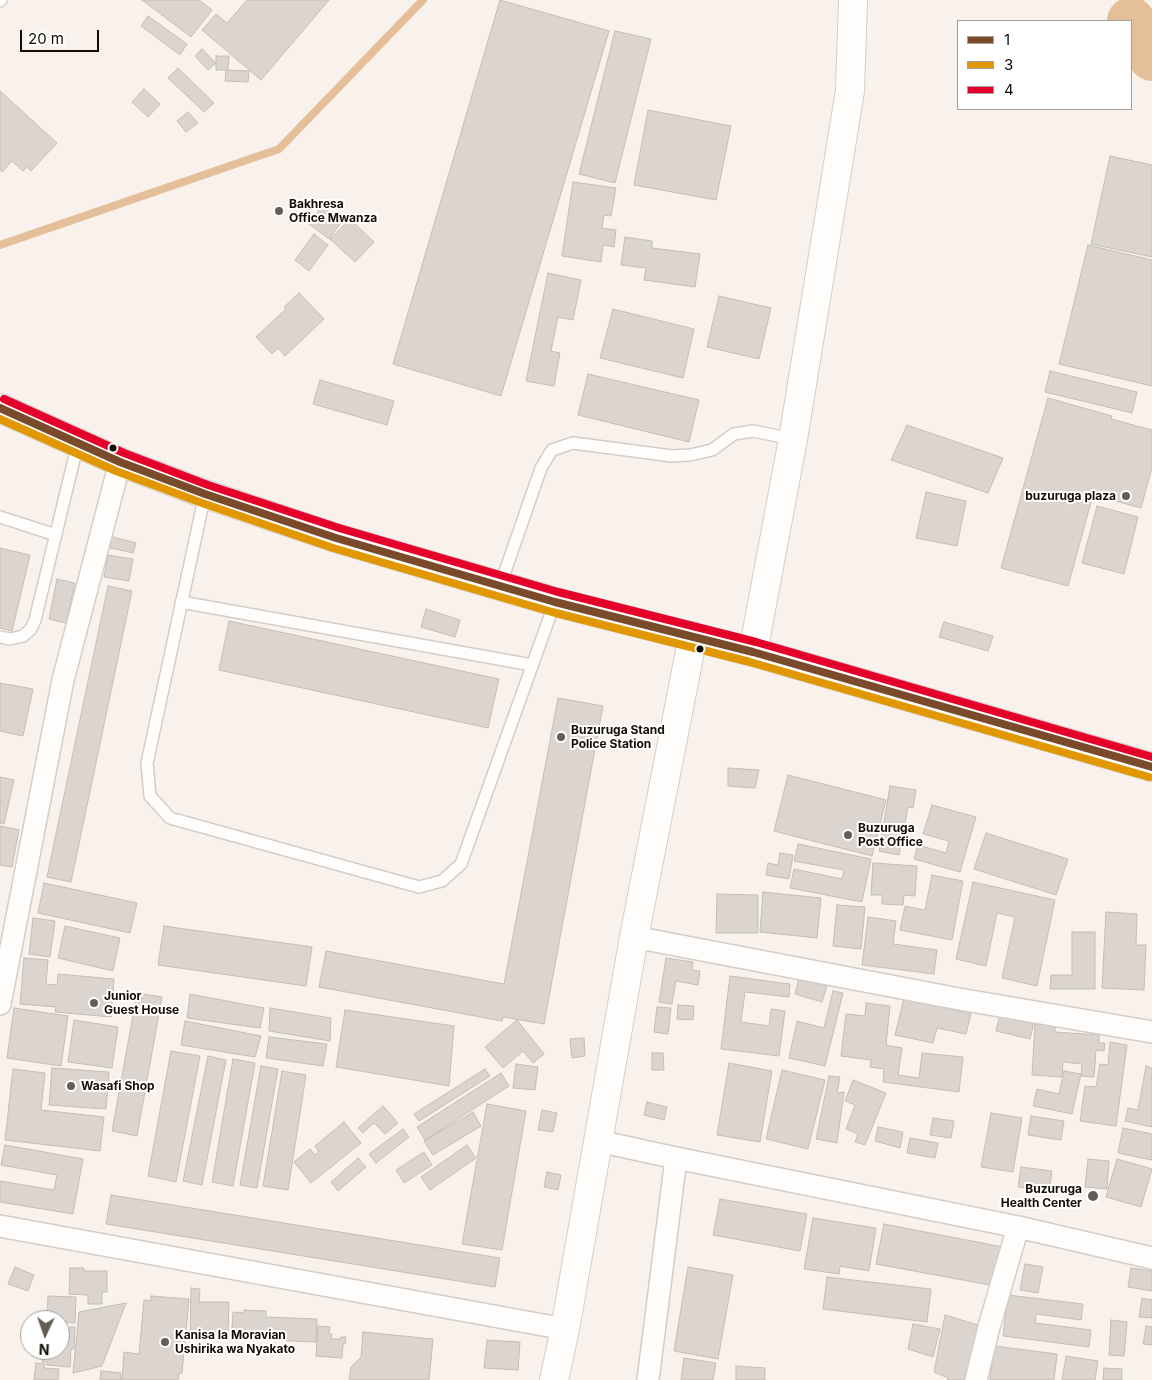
<!DOCTYPE html>
<html>
<head>
<meta charset="utf-8">
<style>
	body { margin:0 }
	#map { position:relative; width:1152px; height:1380px; overflow:hidden; background:#f9f2ec; font-family:Inter,sans-serif }
	canvas { display:block }
	.legend { position:absolute; left:957px; top:20px; width:175px; height:90px; box-sizing:border-box; background:#fff; border:1px solid #a19e9b; margin:0; padding:6px 9px; list-style:none; font-size:15px; color:#130d06 }
	.legend li { display:flex; align-items:center; gap:10px; height:25px }
	.legend b { width:25px; border:1px solid #a19e9b }
	.north { position:absolute; left:20px; top:1310px; width:50px; height:50px; box-sizing:border-box; background:#fff; border:1px solid #a19e9b; border-radius:50%; rotate:183deg; font-size:14px; font-weight:700; line-height:20px; text-align:center; color:#130d06 }
	.north::after { content:''; display:block; margin:auto; width:18px; height:22px; background:#645d56; clip-path:polygon(50% 0,100% 100%,50% 72%,0 100%) }
	.scale { position:absolute; left:20px; top:30px; width:79px; height:22px; box-sizing:border-box; border:2px solid #130d06; border-top:0; padding-left:6px; font-size:15px; line-height:18px; white-space:nowrap; color:#130d06; -webkit-text-stroke:4px #fff; paint-order:stroke }
</style>
</head>
<body>
<div id="map">
<canvas width="1152" height="1380"></canvas>
<ul class="legend">
<li><b style="height:6px;background:#7a4b2a"></b>1</li>
<li><b style="height:6px;background:#e09701"></b>3</li>
<li><b style="height:6px;background:#e4002b"></b>4</li>
</ul>
<div class="north">N</div>
<div class="scale">20 m</div>
</div>
<script>
const context = document.querySelector('canvas').getContext('2d');
context.lineJoin = 'round';
function poly(rows) {
  const path = new Path2D();
  for (const r of rows) {
    path.moveTo(r[0], r[1]);
    for (let i = 2; i < r.length; i += 2) path.lineTo(r[i], r[i + 1]);
  }
  return path;
}
function trace(path, color, width, dash) {
  context.strokeStyle = color;
  context.lineWidth = width;
  context.lineCap = dash ? 'butt' : 'round';
  context.setLineDash(dash || []);
  context.stroke(path);
}
function fill(path, color) {
  context.fillStyle = color;
  context.fill(path, 'evenodd');
}
function drawText(font, color, halo, rows, align = 'center') {
  context.font = font + ' Inter,sans-serif';
  context.lineWidth = 4;
  context.setLineDash([]);
  context.textBaseline = 'middle';
  context.strokeStyle = halo;
  context.fillStyle = color;
  for (const [text, x, y, turn = 0] of rows) {
    context.save();
    context.translate(x, y);
    context.rotate((+turn || 0) * Math.PI / 180);
    context.textAlign = isNaN(turn) ? turn : align;
    if (halo) context.strokeText(text, 0, 0);
    context.fillText(text, 0, 0);
    context.restore();
  }
}
const stream = poly([
	[0,245,279,149,423,0]
]);
const river = poly([
	[1131,21,1152,57]
]);
const building = poly([
	[142,0,199,0,212,10,191,37,142,0],
	[247,0,329,0,261,80,202,30,216,14,227,23,247,0],
	[500,0,609,31,501,396,393,364,500,0],
	[148,16,187,44,180,55,141,26,148,16],
	[615,31,651,39,615,183,579,174,615,31],
	[202,49,216,63,208,70,195,56,202,49],
	[216,56,229,56,228,70,249,71,248,82,225,81,226,70,216,70,216,56],
	[178,68,214,103,204,112,168,78,178,68],
	[144,89,160,104,148,117,132,102,144,89],
	[0,91,57,143,31,171,27,167,23,171,12,161,2,172,0,169,0,91],
	[648,110,731,126,716,200,634,185,648,110],
	[188,112,198,123,186,132,177,121,188,112],
	[1110,156,1152,165,1152,257,1091,244,1110,156],
	[573,182,616,188,611,216,604,215,602,228,616,230,614,247,603,245,601,262,562,256,573,182],
	[322,206,342,221,329,239,309,224,322,206],
	[350,219,374,242,355,262,330,239,350,219],
	[314,234,328,245,309,271,295,260,314,234],
	[625,237,652,241,652,248,700,254,695,287,644,280,646,268,621,265,625,237],
	[1088,245,1152,260,1152,386,1059,364,1088,245],
	[548,273,581,280,573,320,558,317,551,351,560,353,554,386,526,381,548,273],
	[299,293,324,319,285,356,278,348,272,354,256,337,286,309,284,307,299,293],
	[719,296,771,308,759,359,707,347,719,296],
	[613,309,694,329,683,378,600,358,613,309],
	[1050,371,1137,392,1132,413,1045,392,1050,371],
	[588,374,699,400,689,442,578,415,588,374],
	[320,380,394,401,387,425,313,404,320,380],
	[1048,398,1112,416,1111,419,1152,430,1152,467,1141,508,1093,495,1068,586,1001,568,1048,398],
	[907,425,1003,458,988,493,891,460,907,425],
	[926,492,966,501,957,546,916,538,926,492],
	[1097,506,1138,517,1124,574,1082,563,1097,506],
	[109,536,136,543,133,553,106,547,109,536],
	[0,548,30,555,12,631,0,628,0,548],
	[108,555,133,559,129,581,104,577,108,555],
	[57,579,75,583,66,623,49,619,57,579],
	[108,586,132,591,71,882,47,877,108,586],
	[426,609,460,620,455,637,421,627,426,609],
	[229,621,499,679,488,728,219,670,229,621],
	[944,622,993,636,988,651,939,637,944,622],
	[0,683,33,689,23,736,0,731,0,683],
	[558,698,603,706,544,1024,503,1017,502,1021,319,987,326,951,504,984,558,698],
	[728,768,759,770,755,788,728,786,728,768],
	[788,775,886,800,872,856,774,831,788,775],
	[0,777,14,780,4,824,0,823,0,777],
	[890,786,916,790,913,808,908,807,899,855,879,851,890,786],
	[932,805,976,817,960,872,914,859,918,845,946,853,949,841,923,834,932,805],
	[0,826,19,830,12,867,0,865,0,826],
	[986,833,1068,859,1056,895,974,869,986,833],
	[798,844,871,859,862,902,790,888,794,869,842,879,844,870,794,861,798,844],
	[780,853,793,855,789,879,766,875,768,863,778,865,780,853],
	[873,863,917,866,915,896,904,895,903,905,882,904,882,895,871,895,873,863],
	[932,875,963,881,952,940,900,930,905,906,925,910,932,875],
	[973,882,1055,900,1037,986,1002,978,1015,917,997,913,986,966,956,959,973,882],
	[44,883,137,903,130,933,38,913,44,883],
	[763,892,821,898,817,938,760,932,763,892],
	[717,894,758,895,758,933,716,933,717,894],
	[837,905,865,907,861,949,833,946,837,905],
	[1106,912,1137,914,1136,945,1146,945,1144,990,1102,988,1106,912],
	[868,917,896,921,893,944,937,950,934,974,862,965,868,917],
	[33,918,55,921,50,957,29,954,33,918],
	[65,926,120,938,113,971,58,958,65,926],
	[164,926,312,947,306,986,158,965,164,926],
	[1072,932,1095,932,1095,989,1050,989,1051,975,1072,975,1072,932],
	[24,958,48,960,46,984,57,985,58,974,114,979,111,1017,55,1012,56,1007,20,1004,24,958],
	[666,958,693,962,692,970,700,971,698,985,676,981,672,1004,659,1002,666,958],
	[730,976,790,984,789,997,745,992,741,1022,769,1026,771,1009,785,1011,779,1056,721,1049,730,976],
	[799,978,827,986,822,1002,795,994,799,978],
	[833,991,843,993,825,1066,789,1058,797,1021,824,1028,833,991],
	[137,993,162,997,137,1136,112,1131,137,993],
	[190,994,264,1008,260,1028,187,1018,190,994],
	[904,998,971,1014,966,1034,937,1028,933,1043,895,1035,904,998],
	[866,1003,890,1006,886,1045,902,1048,898,1075,919,1078,922,1053,963,1057,959,1092,883,1082,884,1069,870,1067,871,1060,841,1056,846,1014,865,1016,866,1003],
	[678,1005,694,1006,693,1020,677,1019,678,1005],
	[657,1007,671,1008,668,1034,654,1032,657,1007],
	[14,1008,68,1016,61,1066,7,1058,14,1008],
	[270,1008,331,1018,330,1041,269,1031,270,1008],
	[345,1010,454,1026,449,1086,336,1067,345,1010],
	[1000,1014,1034,1022,1030,1039,996,1031,1000,1014],
	[74,1020,118,1027,112,1068,68,1062,74,1020],
	[517,1020,544,1054,533,1063,523,1051,503,1068,485,1047,517,1020],
	[185,1021,261,1036,255,1057,181,1045,185,1021],
	[1035,1024,1055,1025,1055,1032,1099,1035,1099,1043,1105,1043,1104,1051,1096,1050,1094,1077,1081,1076,1082,1064,1063,1062,1062,1077,1032,1075,1035,1024],
	[269,1037,327,1044,323,1066,266,1058,269,1037],
	[584,1038,585,1056,572,1058,570,1039,584,1038],
	[1110,1042,1127,1045,1116,1126,1080,1121,1085,1086,1096,1087,1100,1064,1108,1065,1110,1042],
	[171,1051,200,1056,176,1182,148,1176,171,1051],
	[652,1053,663,1053,664,1070,652,1070,652,1053],
	[208,1056,226,1060,202,1185,183,1181,208,1056],
	[233,1059,255,1063,233,1186,212,1182,233,1059],
	[729,1063,772,1071,760,1142,717,1135,729,1063],
	[516,1064,538,1067,535,1090,513,1088,516,1064],
	[261,1066,278,1069,257,1188,240,1185,261,1066],
	[1146,1066,1152,1068,1152,1127,1125,1121,1128,1108,1138,1110,1146,1066],
	[52,1068,109,1072,106,1109,49,1105,52,1068],
	[13,1069,45,1073,41,1110,104,1117,100,1151,5,1140,13,1069],
	[485,1069,490,1076,419,1121,414,1114,485,1069],
	[782,1070,825,1080,808,1149,766,1139,782,1070],
	[282,1071,306,1075,288,1190,263,1186,282,1071],
	[1064,1071,1081,1074,1072,1114,1033,1106,1037,1089,1059,1094,1064,1071],
	[501,1073,509,1086,425,1140,417,1127,501,1073],
	[829,1076,840,1077,837,1093,844,1092,837,1143,816,1139,829,1076],
	[853,1080,886,1093,865,1145,855,1142,858,1134,846,1129,855,1105,845,1101,853,1080],
	[647,1102,667,1107,664,1120,644,1115,647,1102],
	[487,1104,526,1111,502,1250,462,1244,487,1104],
	[383,1106,398,1123,385,1134,374,1123,363,1133,358,1128,383,1106],
	[542,1110,557,1113,553,1132,538,1130,542,1110],
	[473,1112,481,1126,433,1155,424,1141,473,1112],
	[991,1113,1022,1118,1013,1172,981,1167,991,1113],
	[1031,1116,1064,1121,1061,1140,1028,1135,1031,1116],
	[933,1118,954,1121,951,1138,930,1135,933,1118],
	[344,1122,361,1143,311,1183,294,1162,310,1149,315,1155,319,1152,315,1146,344,1122],
	[878,1127,903,1132,900,1148,875,1141,878,1127],
	[1123,1128,1152,1134,1152,1160,1118,1153,1123,1128],
	[403,1129,409,1137,376,1163,369,1154,403,1129],
	[910,1138,938,1143,935,1158,907,1153,910,1138],
	[5,1145,83,1159,73,1214,0,1202,0,1181,54,1190,57,1175,1,1165,5,1145],
	[467,1145,476,1158,430,1190,421,1177,467,1145],
	[424,1152,432,1165,404,1183,396,1170,424,1152],
	[358,1158,366,1167,338,1191,331,1182,358,1158],
	[1088,1159,1109,1161,1107,1189,1085,1187,1088,1159],
	[1117,1159,1152,1169,1141,1207,1106,1197,1117,1159],
	[1021,1167,1052,1171,1049,1191,1018,1187,1021,1167],
	[547,1172,561,1175,558,1190,544,1187,547,1172],
	[111,1195,500,1258,495,1287,106,1224,111,1195],
	[720,1199,807,1214,800,1251,713,1235,720,1199],
	[813,1218,876,1228,869,1271,840,1266,839,1274,804,1269,813,1218],
	[884,1224,1003,1247,995,1286,876,1264,884,1224],
	[1025,1264,1043,1267,1038,1293,1020,1290,1025,1264],
	[15,1267,34,1275,28,1291,8,1284,15,1267],
	[688,1267,733,1275,718,1359,674,1351,688,1267],
	[70,1268,84,1268,84,1271,107,1271,107,1292,102,1292,102,1304,88,1304,88,1295,69,1294,70,1268],
	[1131,1268,1152,1271,1152,1291,1128,1287,1131,1268],
	[827,1277,931,1289,927,1322,823,1309,827,1277],
	[191,1288,200,1289,199,1302,229,1302,228,1335,202,1334,202,1338,190,1338,191,1288],
	[1008,1295,1083,1304,1081,1320,1036,1314,1035,1323,1091,1330,1089,1347,1003,1336,1008,1295],
	[48,1296,76,1297,75,1323,63,1322,63,1325,60,1325,60,1320,44,1320,45,1314,47,1314,48,1296],
	[151,1296,189,1299,182,1373,179,1373,178,1380,122,1380,124,1352,139,1354,144,1300,151,1301,151,1296],
	[1142,1298,1152,1300,1152,1318,1139,1317,1142,1298],
	[126,1303,102,1366,73,1373,79,1312,126,1303],
	[244,1310,266,1311,266,1317,317,1319,316,1342,245,1339,245,1330,232,1329,233,1312,244,1313,244,1310],
	[945,1315,978,1325,966,1380,947,1380,948,1378,934,1372,945,1315],
	[1111,1320,1127,1322,1124,1356,1109,1355,1111,1320],
	[913,1324,940,1329,933,1357,908,1349,913,1324],
	[318,1326,330,1327,329,1334,332,1334,331,1339,341,1339,341,1337,346,1337,345,1344,343,1344,342,1358,316,1356,318,1326],
	[1146,1326,1152,1327,1152,1345,1143,1344,1146,1326],
	[70,1327,75,1327,74,1349,71,1349,70,1367,47,1365,47,1362,42,1362,42,1356,38,1356,38,1350,60,1350,60,1329,70,1330,70,1327],
	[363,1332,433,1339,429,1380,349,1380,351,1367,361,1357,363,1332],
	[487,1340,520,1342,518,1370,484,1368,487,1340],
	[994,1346,1057,1354,1054,1380,990,1380,994,1346],
	[1066,1356,1098,1361,1095,1380,1062,1380,1066,1356],
	[684,1358,716,1363,713,1380,681,1380,684,1358],
	[36,1363,45,1364,44,1368,59,1369,58,1380,34,1380,36,1363],
	[736,1366,765,1368,765,1380,736,1380,736,1366],
	[1104,1368,1122,1369,1122,1380,1103,1380,1104,1368],
	[101,1371,121,1373,121,1380,100,1380,101,1371]
]);
const lane = poly([
	[0,1,1,0],
	[205,494,147,763,150,796,170,818,419,887,442,881,461,864,555,602],
	[0,517,56,535],
	[500,586,541,468,552,450,573,443,672,456,690,455,712,450,734,434,753,431,793,439],
	[181,602,532,665],
	[0,637,10,639,23,636,31,629,35,620,78,443]
]);
const street = poly([
	[634,937,959,999,1152,1032],
	[0,1004,63,680,120,462],
	[598,1141,676,1158,1018,1227,1152,1258],
	[0,1226,565,1329],
	[648,1380,676,1158],
	[976,1380,989,1327,1018,1227]
]);
const secondary = poly([
	[753,652,793,439,850,91,853,0],
	[554,1380,565,1329,634,937,693,636]
]);
const highway = poly([
	[0,408,120,462,205,494,336,538,555,602,753,652,1152,767]
]);
const bus1 = poly([
	[0,408,120,462,205,494,336,538,555,602,753,652,1152,767]
]);
const bus2 = poly([
	[0,419,116,471,202,503,333,548,552,612,750,662,1149,777]
]);
const bus3 = poly([
	[4,399,124,453,208,485,339,528,558,592,756,642,1152,757]
]);
const markers = [
	[279,211,5,"#645d56"],
	[113,448,4.5,"#130d06"],
	[1126,496,5,"#645d56"],
	[700,649,4.5,"#130d06"],
	[561,737,5,"#645d56"],
	[848,835,5,"#645d56"],
	[94,1003,5,"#645d56"],
	[71,1086,5,"#645d56"],
	[1093,1196,6,"#645d56"],
	[165,1342,5,"#645d56"]
];
const poiNames = [
	["Bakhresa",289,204],
	["Office Mwanza",289,218],
	["buzuruga plaza",1116,496,"right"],
	["Buzuruga Stand",571,730],
	["Police Station",571,744],
	["Buzuruga",858,828],
	["Post Office",858,842],
	["Junior",104,996],
	["Guest House",104,1010],
	["Wasafi Shop",81,1086],
	["Buzuruga",1082,1189,"right"],
	["Health Center",1082,1203,"right"],
	["Kanisa la Moravian",175,1335],
	["Ushirika wa Nyakato",175,1349]
];
trace(stream, '#e5bf99', 8);
trace(river, '#e5bf99', 48);
fill(building, '#dcd5cf');
trace(building, '#c4bdb7', 1);
trace(lane, '#d4cdc7', 14);
trace(street, '#d4cdc7', 24);
trace(secondary, '#d4cdc7', 30);
trace(highway, '#d4cdc7', 30);
trace(lane, '#fefdfc', 11);
trace(street, '#fefdfc', 21);
trace(secondary, '#fefdfc', 28);
trace(highway, '#fefdfc', 28);
trace(bus1, '#7a4b2a', 8);
trace(bus2, '#e09701', 8);
trace(bus3, '#e4002b', 8);
for (const [x, y, r, color] of markers) {
  const dot = new Path2D();
  dot.arc(x, y, r, 0, 2 * Math.PI);
  context.fillStyle = color;
  context.fill(dot);
  trace(dot, '#fff', 2);
}
drawText('bold 12px', '#130d06', '#fff', poiNames, 'left');
</script>
</body>
</html>
